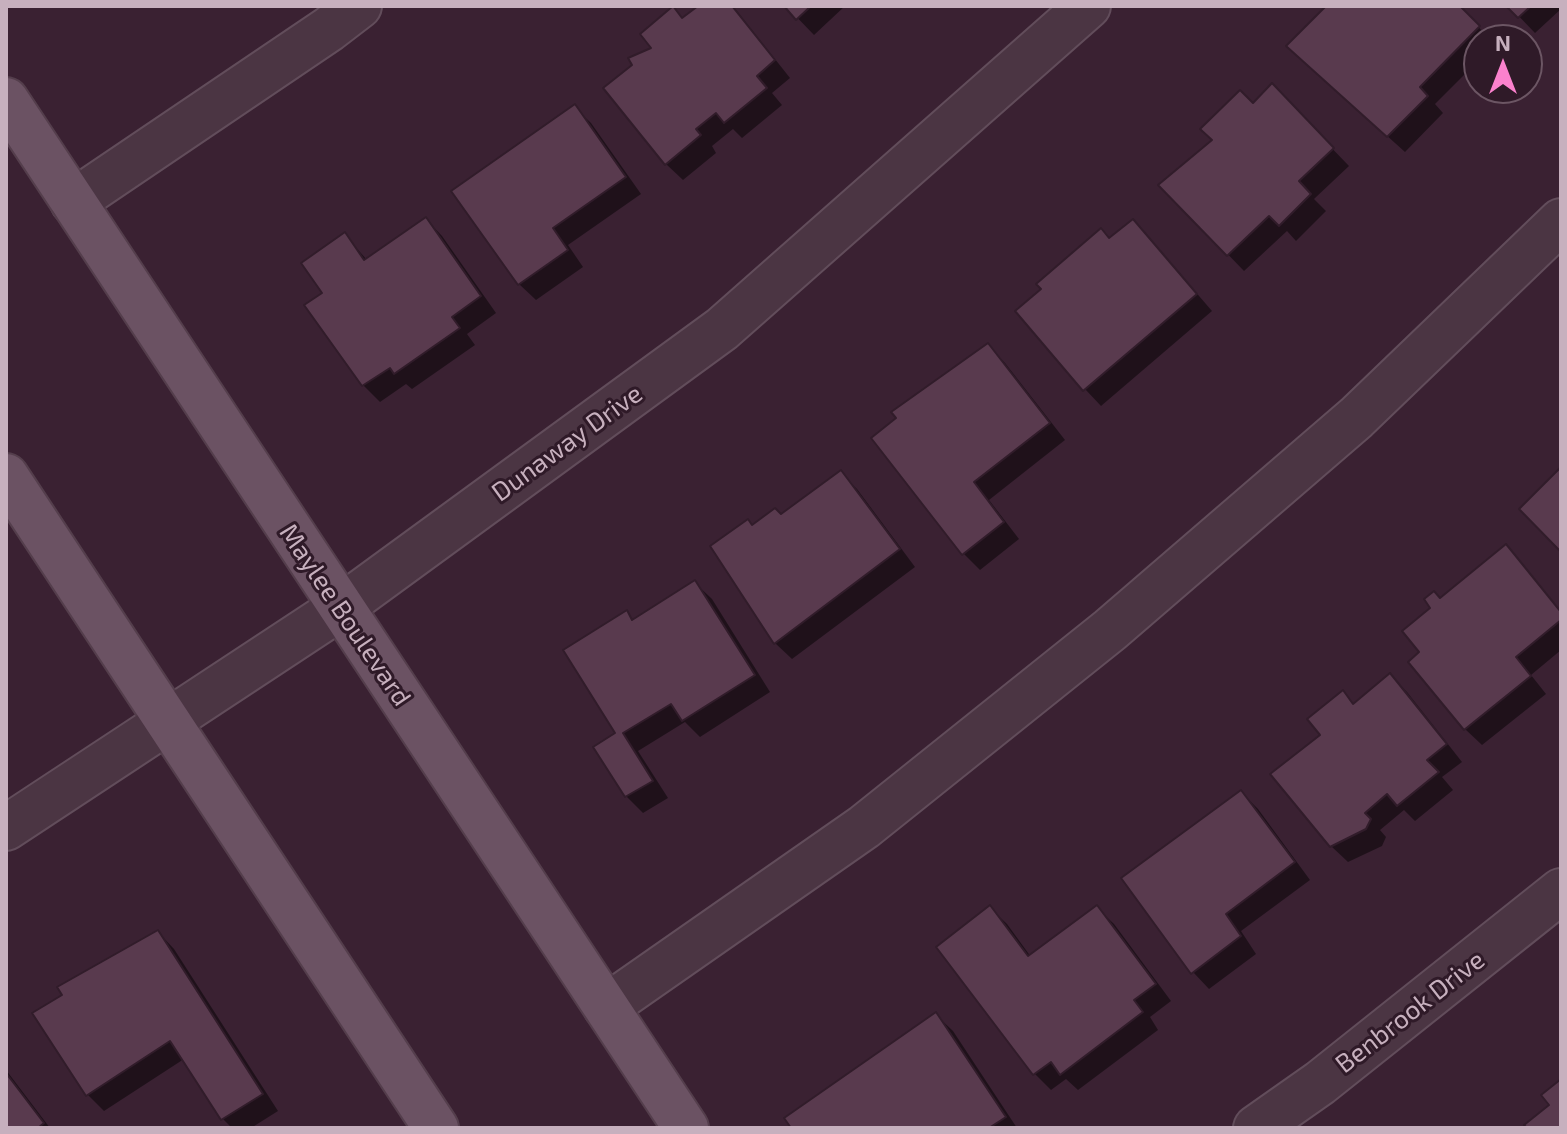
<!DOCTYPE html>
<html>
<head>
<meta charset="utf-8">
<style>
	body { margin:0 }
	#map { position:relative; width:1567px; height:1134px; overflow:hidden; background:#3a2132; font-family:"Exo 2",sans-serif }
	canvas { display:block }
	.frame { position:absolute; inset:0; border:8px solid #c7b0be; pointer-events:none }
	.north { position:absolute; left:1463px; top:24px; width:80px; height:80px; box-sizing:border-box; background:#2f1a28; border:2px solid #6c5664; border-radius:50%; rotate:0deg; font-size:22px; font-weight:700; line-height:32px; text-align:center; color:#c7b0be }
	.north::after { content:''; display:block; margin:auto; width:28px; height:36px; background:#fb81cd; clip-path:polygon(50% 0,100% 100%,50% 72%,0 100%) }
</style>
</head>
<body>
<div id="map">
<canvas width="1567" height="1134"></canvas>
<div class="frame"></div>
<div class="north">N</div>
</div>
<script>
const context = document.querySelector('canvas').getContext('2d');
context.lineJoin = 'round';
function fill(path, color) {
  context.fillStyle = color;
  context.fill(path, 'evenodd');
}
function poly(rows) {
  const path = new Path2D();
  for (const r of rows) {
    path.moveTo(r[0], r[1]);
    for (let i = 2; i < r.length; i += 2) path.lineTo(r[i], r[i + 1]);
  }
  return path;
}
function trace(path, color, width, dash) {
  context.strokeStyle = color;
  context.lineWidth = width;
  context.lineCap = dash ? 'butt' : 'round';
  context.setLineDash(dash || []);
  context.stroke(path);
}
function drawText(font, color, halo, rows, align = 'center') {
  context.font = font + ' "Exo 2",sans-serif';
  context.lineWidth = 6;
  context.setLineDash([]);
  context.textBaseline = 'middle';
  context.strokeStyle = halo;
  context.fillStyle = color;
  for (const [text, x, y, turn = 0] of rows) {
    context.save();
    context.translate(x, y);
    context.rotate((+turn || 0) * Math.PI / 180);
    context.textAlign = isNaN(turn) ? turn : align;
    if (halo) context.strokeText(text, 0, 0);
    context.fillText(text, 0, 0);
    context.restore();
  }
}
const shadow = poly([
	[701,6,733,6,790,78,772,93,782,105,742,138,733,129,712,146,716,153,683,180,666,164,654,49,673,9,684,20],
	[786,6,845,6,814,35],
	[1329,6,1458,6,1491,40,1479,40,1479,60,1435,104,1443,113,1405,152,1305,62],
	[1509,6,1559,6,1561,9,1535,33],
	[1272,86,1349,166,1314,199,1326,211,1296,241,1287,231,1244,271,1161,185],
	[574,107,591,123,641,194,568,245,583,267,536,300,519,284],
	[426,219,442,236,496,313,467,334,475,345,412,389,406,384,380,402,363,385,324,293,345,235,367,260],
	[1149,238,1212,311,1101,406,1085,389,1043,290,1110,240],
	[988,346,1005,363,1065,440,989,500,1019,539,980,570,964,554,874,439],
	[840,473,857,489,915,567,792,659,775,643,753,527,781,516],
	[1505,547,1561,611,1561,650,1531,675,1546,694,1482,745,1465,729,1422,652,1440,600],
	[695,583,712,599,770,692,700,737,685,722,638,751,668,798,643,813,626,796,617,734,626,613,635,621],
	[1390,676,1407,692,1462,762,1442,777,1453,790,1415,821,1404,810,1380,830,1386,837,1382,846,1348,862,1331,846,1322,735,1343,693,1355,705],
	[1241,792,1258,809,1310,880,1241,931,1256,954,1209,989,1193,972],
	[990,908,1007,924,1031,957,1097,908,1114,924,1171,1001,1150,1017,1158,1030,1078,1090,1066,1079,1051,1090,1035,1074],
	[158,932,174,949,278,1111,251,1128,232,1128,223,1119,184,1059,104,1111,88,1095],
	[936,1015,953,1031,1017,1128,793,1128],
	[6,1070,50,1128,6,1128]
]);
const building = poly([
	[673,6,682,18,698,6,732,6,775,60,757,76,767,88,724,123,716,113,696,129,701,135,665,165,603,88,632,65,628,58,651,48,640,34,673,6],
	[784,6,811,6,796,20,784,6],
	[1326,6,1460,6,1480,26,1420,87,1428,96,1387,137,1286,46,1326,6],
	[1506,6,1531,6,1518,18,1506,6],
	[1272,83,1334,148,1299,181,1311,194,1279,226,1269,216,1227,256,1158,185,1212,140,1200,129,1240,90,1253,103,1272,83],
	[575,104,626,177,553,228,568,250,518,285,451,191,575,104],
	[426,217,481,296,452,317,460,328,394,374,390,368,362,386,304,305,322,293,301,263,345,232,364,260,426,217],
	[1133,219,1197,294,1083,391,1015,311,1041,289,1036,284,1101,228,1109,238,1133,219],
	[988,343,1050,423,974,482,1004,522,962,555,871,438,896,418,891,412,988,343],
	[1561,467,1561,552,1519,509,1561,467],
	[841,470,900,549,774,644,710,546,748,519,752,525,775,508,781,514,841,470],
	[1506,544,1561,612,1561,620,1516,657,1531,676,1464,730,1408,662,1419,652,1402,631,1430,608,1424,599,1434,591,1440,598,1506,544],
	[695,580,755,675,682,721,671,704,623,733,653,781,625,797,593,747,615,733,563,650,627,610,632,620,695,580],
	[1390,673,1447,744,1427,760,1439,772,1397,806,1387,794,1365,813,1371,819,1366,829,1330,847,1270,774,1320,735,1307,719,1343,690,1353,704,1390,673],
	[1241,790,1295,862,1226,914,1241,936,1191,974,1121,878,1241,790],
	[990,905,1028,956,1097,905,1156,984,1134,1000,1143,1012,1060,1075,1051,1062,1033,1075,936,947,990,905],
	[158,930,263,1094,221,1120,170,1041,86,1096,32,1013,62,995,57,987,158,930],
	[936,1012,1006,1117,989,1128,791,1128,784,1118,936,1012],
	[6,1073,44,1123,38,1128,6,1128,6,1073],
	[1561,1079,1561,1128,1527,1128,1524,1125,1549,1105,1541,1095,1561,1079]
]);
const minor = poly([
	[73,202,329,29,359,6],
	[6,828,340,608,722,329,1088,6],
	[606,1007,864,827,1110,630,1356,418,1561,221],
	[1256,1128,1320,1083,1561,891]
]);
const major = poly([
	[6,100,686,1128],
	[6,476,436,1128]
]);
const streetNames = [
	["Dunaway Drive",567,443,-36],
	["Maylee Boulevard",345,615,56],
	["Benbrook Drive",1410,1012,-38]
];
fill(shadow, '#0007');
fill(building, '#593a4e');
trace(building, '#311c2a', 2);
trace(minor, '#624d5b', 48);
trace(major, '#543e4c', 48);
trace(minor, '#4b3543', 44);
trace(major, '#6b5263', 44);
drawText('26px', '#c7b0be', '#2f1a28', streetNames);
</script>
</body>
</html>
